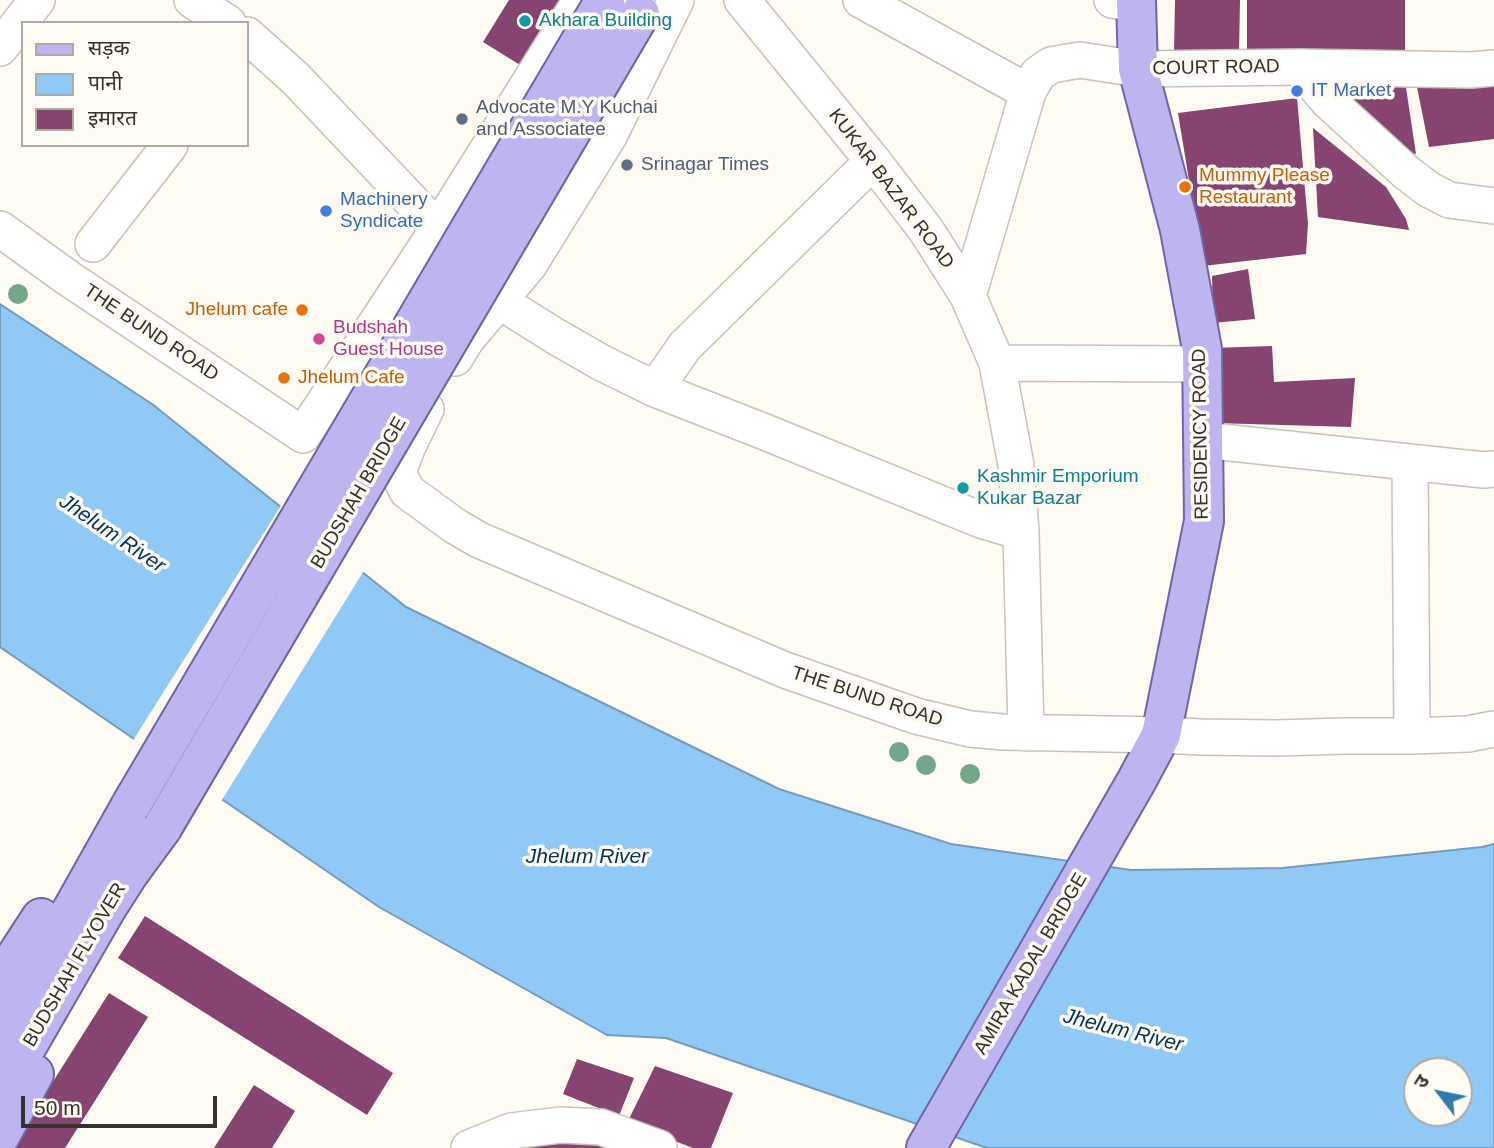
<!DOCTYPE html>
<html>
<head>
<meta charset="utf-8">
<style>
	body { margin:0 }
	#map { position:relative; width:1494px; height:1148px; overflow:hidden; background:#fffaf2; font-family:Arial,"Noto Sans Devanagari",sans-serif }
	canvas { display:block }
	.legend { position:absolute; left:21px; top:21px; width:228px; height:126px; box-sizing:border-box; background:#fffaf2; border:2px solid #aeaaa4; margin:0; padding:9px 12px; list-style:none; font-size:21px; color:#35322f }
	.legend li { display:flex; align-items:center; gap:14px; height:35px }
	.legend b { width:35px; border:2px solid #aeaaa4 }
	.north { position:absolute; left:1403px; top:1057px; width:70px; height:70px; box-sizing:border-box; background:#fffaf2; border:2px solid #aeaaa4; border-radius:50%; rotate:302deg; font-size:19px; font-weight:700; line-height:28px; text-align:center; color:#35322f }
	.north::after { content:''; display:block; margin:auto; width:24px; height:32px; background:#307bae; clip-path:polygon(50% 0,100% 100%,50% 72%,0 100%) }
	.scale { position:absolute; left:21px; top:1096px; width:196px; height:32px; box-sizing:border-box; border:4px solid #35322f; border-top:0; padding-left:9px; font-size:21px; line-height:24px; white-space:nowrap; color:#35322f; -webkit-text-stroke:5px #fffaf2; paint-order:stroke }
</style>
</head>
<body>
<div id="map">
<canvas width="1494" height="1148"></canvas>
<ul class="legend">
<li><b style="height:9px;background:#beb4ef"></b>सड़क</li>
<li><b style="height:19px;background:#91c9f6"></b>पानी</li>
<li><b style="height:19px;background:#864471"></b>इमारत</li>
</ul>
<div class="north">उ</div>
<div class="scale">50 m</div>
</div>
<script>
const context = document.querySelector('canvas').getContext('2d');
context.lineJoin = 'round';
function fill(path, color) {
  context.fillStyle = color;
  context.fill(path, 'evenodd');
}
function poly(rows) {
  const path = new Path2D();
  for (const r of rows) {
    path.moveTo(r[0], r[1]);
    for (let i = 2; i < r.length; i += 2) path.lineTo(r[i], r[i + 1]);
  }
  return path;
}
function trace(path, color, width, dash) {
  context.strokeStyle = color;
  context.lineWidth = width;
  context.lineCap = dash ? 'butt' : 'round';
  context.setLineDash(dash || []);
  context.stroke(path);
}
function drawText(font, color, halo, rows, align = 'center') {
  context.font = font + ' Arial,sans-serif';
  context.lineWidth = 7;
  context.setLineDash([]);
  context.textBaseline = 'middle';
  context.strokeStyle = halo;
  context.fillStyle = color;
  for (const [text, x, y, turn = 0] of rows) {
    context.save();
    context.translate(x, y);
    context.rotate((+turn || 0) * Math.PI / 180);
    context.textAlign = isNaN(turn) ? turn : align;
    if (halo) context.strokeText(text, 0, 0);
    context.fillText(text, 0, 0);
    context.restore();
  }
}
const water = poly([
	[0,304,152,404,406,607,779,789,951,844,1131,870,1282,868,1482,847,1494,844,1494,1148,987,1148,666,1038,607,1035,379,907,0,647,0,304],
	[1417,1071,1459,1071,1459,1113,1417,1113,1417,1071]
]);
const pier = poly([
	[282,504,365,569,220,803,132,742]
]);
const building = poly([
	[509,0,566,0,525,68,483,42],
	[1175,0,1240,0,1239,53,1174,53],
	[1247,0,1405,0,1405,52,1247,62],
	[1494,78,1494,139,1429,147,1416,82],
	[1318,80,1405,81,1416,154,1380,145],
	[1297,98,1308,224,1306,254,1203,266,1178,113],
	[1313,128,1386,187,1406,219,1409,230,1318,217],
	[1248,269,1255,319,1213,323,1212,276],
	[1272,346,1274,382,1355,378,1351,427,1214,423,1212,348],
	[145,916,393,1073,367,1115,118,958],
	[109,993,148,1017,65,1148,11,1148],
	[577,1059,634,1078,619,1116,563,1094],
	[655,1066,733,1093,711,1148,693,1148,627,1123],
	[254,1085,295,1111,272,1148,214,1148],
	[555,1139,598,1143,608,1148,508,1148]
]);
const minor = poly([
	[192,0,228,23],
	[742,0,873,161,926,230,968,296,997,363,1016,465,1021,532,1026,733],
	[861,0,1028,92],
	[1112,0,1136,4],
	[247,35,296,79,438,229],
	[0,48,37,0],
	[1299,67,1471,70,1494,68],
	[0,229,68,278,303,435,438,229,581,0],
	[93,244,170,145],
	[968,296,1028,92,1038,74,1051,65,1080,60,1138,69,1299,67,1328,101,1407,173,1428,189,1449,200,1494,206],
	[499,301,555,336,602,363,655,389,765,432,981,520,1021,532],
	[455,358,466,340,529,265,609,136,676,0],
	[997,363,1201,364],
	[655,389,685,346,873,161],
	[426,409,408,446,398,472,407,491,455,526,479,540,785,670,916,716,970,729,1003,732,1161,735,1201,737,1276,738,1344,736,1412,736,1468,734,1494,729],
	[1203,440,1484,470,1494,469],
	[1410,462,1412,736],
	[469,1148,511,1131,561,1125,601,1127,659,1148]
]);
const major = poly([
	[0,981,41,918],
	[0,1038,131,805],
	[0,1093,106,909,129,873,162,828],
	[0,1136,34,1074],
	[926,1148,1137,780,1161,735,1204,521,1202,349,1180,230,1138,69,1136,0]
]);
const majorBridge = poly([
	[131,805,605,0],
	[162,828,640,14]
]);
const trees = [
	[18,294],
	[899,752],
	[926,765],
	[970,774]
];
const markers = [
	[525,21,7,"#0f9aa8"],
	[1297,91,7,"#3f7fe0"],
	[462,119,7,"#5c6f8a"],
	[627,165,7,"#5c6f8a"],
	[1185,187,7,"#e8710a"],
	[326,211,7,"#3f7fe0"],
	[302,310,7,"#e8710a"],
	[319,339,7,"#d1479c"],
	[284,378,7,"#e8710a"],
	[963,488,7,"#0f9aa8"]
];
const cultureNames = [
	["Akhara Building",539,21],
	["Kashmir Emporium",977,477],
	["Kukar Bazar",977,499]
];
const streetNames = [
	["COURT ROAD",1216,68,-1],
	["KUKAR BAZAR ROAD",891,189,53],
	["THE BUND ROAD",151,333,34],
	["RESIDENCY ROAD",1201,434,-91],
	["BUDSHAH BRIDGE",359,493,-60],
	["THE BUND ROAD",867,697,18],
	["AMIRA KADAL BRIDGE",1031,964,-60],
	["BUDSHAH FLYOVER",75,965,-60]
];
const shopNames = [
	["IT Market",1311,91],
	["Machinery",340,200],
	["Syndicate",340,222]
];
const serviceNames = [
	["Advocate M.Y Kuchai",476,108],
	["and Associatee",476,130],
	["Srinagar Times",641,165]
];
const foodNames = [
	["Mummy Please",1199,176],
	["Restaurant",1199,198],
	["Jhelum cafe",288,310,"right"],
	["Jhelum Cafe",298,378]
];
const hotelNames = [
	["Budshah",333,328],
	["Guest House",333,350]
];
const waterNames = [
	["Jhelum River",112,534,34],
	["Jhelum River",587,857],
	["Jhelum River",1123,1031,14]
];
fill(water, '#91c9f6');
trace(water, '#759cba', 2);
fill(pier, '#fffaf2');
fill(building, '#864471');
trace(minor, '#c8c2b9', 38);
trace(major, '#7166a5', 42);
trace(minor, '#fff', 35);
trace(major, '#beb4ef', 38);
trace(majorBridge, '#7166a5', 42, []);
trace(majorBridge, '#beb4ef', 38);
context.fillStyle = '#73a78a';
for (const [x, y] of trees) {
  context.beginPath();
  context.arc(x, y, 10, 0, 2 * Math.PI);
  context.fill();
}
for (const [x, y, r, color] of markers) {
  const dot = new Path2D();
  dot.arc(x, y, r, 0, 2 * Math.PI);
  context.fillStyle = color;
  context.fill(dot);
  trace(dot, '#fffaf2', 2.5);
}
drawText('19px', '#0d838f', '#fffaf2', cultureNames, 'left');
drawText('19px', '#35322f', '#fffaf2', streetNames);
drawText('19px', '#366cbe', '#fffaf2', shopNames, 'left');
drawText('19px', '#4e5e75', '#fffaf2', serviceNames, 'left');
drawText('19px', '#c56008', '#fffaf2', foodNames, 'left');
drawText('19px', '#b23c85', '#fffaf2', hotelNames, 'left');
drawText('italic 21px', '#00385c', '#fffaf2', waterNames);
</script>
</body>
</html>
